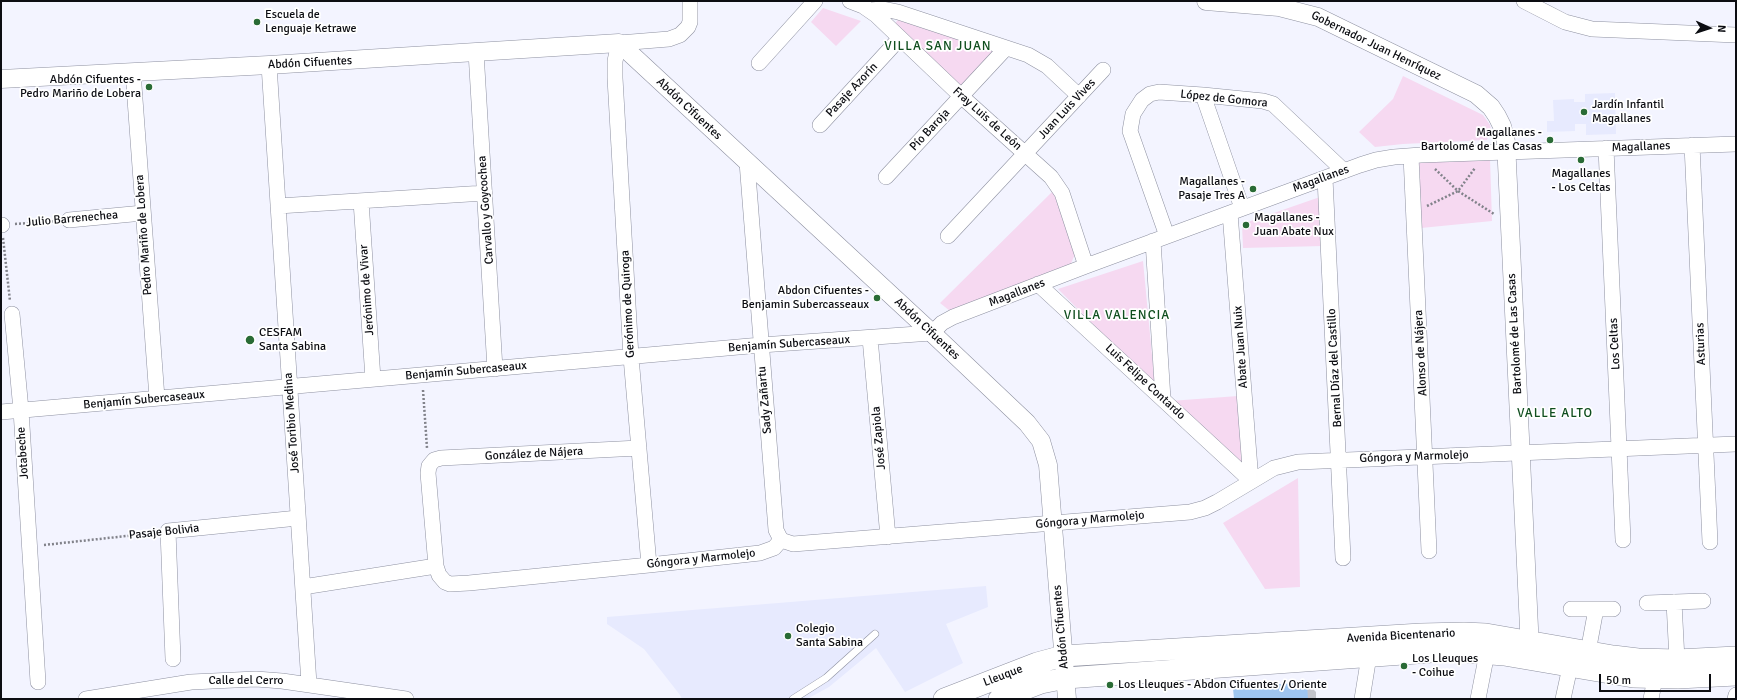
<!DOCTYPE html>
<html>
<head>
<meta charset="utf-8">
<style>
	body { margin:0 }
	#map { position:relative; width:1737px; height:700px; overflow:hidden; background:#f3f4ff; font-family:Signika,sans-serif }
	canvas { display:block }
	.frame { position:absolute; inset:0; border:2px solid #0c0d12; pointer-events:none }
	.north { position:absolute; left:1689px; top:8px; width:40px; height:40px; -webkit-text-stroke:3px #fff; paint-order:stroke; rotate:93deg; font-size:11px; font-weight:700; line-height:16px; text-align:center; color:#0c0d12 }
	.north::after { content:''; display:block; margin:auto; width:14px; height:18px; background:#0c0d12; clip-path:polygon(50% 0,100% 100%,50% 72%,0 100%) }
	.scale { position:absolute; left:1599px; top:674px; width:112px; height:18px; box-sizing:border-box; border:2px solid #0c0d12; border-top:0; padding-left:5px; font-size:12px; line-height:14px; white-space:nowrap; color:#0c0d12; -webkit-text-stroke:3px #fff; paint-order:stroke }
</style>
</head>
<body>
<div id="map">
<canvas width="1737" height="700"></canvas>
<div class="frame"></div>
<div class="north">N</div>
<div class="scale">50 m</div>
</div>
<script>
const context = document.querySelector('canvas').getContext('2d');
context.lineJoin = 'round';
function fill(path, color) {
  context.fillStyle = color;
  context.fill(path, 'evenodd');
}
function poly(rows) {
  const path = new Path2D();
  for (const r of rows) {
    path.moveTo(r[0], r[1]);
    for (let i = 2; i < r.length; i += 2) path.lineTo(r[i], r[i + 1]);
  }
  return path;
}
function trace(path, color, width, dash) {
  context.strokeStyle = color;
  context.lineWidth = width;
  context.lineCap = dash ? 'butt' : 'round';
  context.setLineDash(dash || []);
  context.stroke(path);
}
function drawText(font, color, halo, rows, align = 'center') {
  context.font = font + ' Signika,sans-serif';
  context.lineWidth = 3.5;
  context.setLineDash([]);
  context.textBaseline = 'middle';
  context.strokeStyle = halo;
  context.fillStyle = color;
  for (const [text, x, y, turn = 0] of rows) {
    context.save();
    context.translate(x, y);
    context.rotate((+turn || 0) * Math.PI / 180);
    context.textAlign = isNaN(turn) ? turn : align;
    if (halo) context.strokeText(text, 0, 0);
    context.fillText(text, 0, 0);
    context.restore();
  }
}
const built = poly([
	[1615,93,1616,134,1586,135,1586,124,1575,124,1575,131,1547,132,1547,121,1554,121,1553,100,1574,99,1574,102,1585,102,1585,94],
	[986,586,988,607,946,624,963,663,905,692,876,648,829,687,807,699,682,699,680,695,644,649,607,624,607,617]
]);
const green = poly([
	[823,8,861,21,836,46,811,22],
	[898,20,994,50,961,86,955,84,895,23],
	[1403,76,1483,115,1490,125,1491,130,1488,137,1487,140,1403,144,1375,147,1359,132,1393,99],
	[1490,159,1492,221,1421,228,1419,162],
	[1053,191,1075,254,1070,266,950,311,940,303],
	[1320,197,1323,246,1243,248,1242,224],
	[1143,261,1155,387,1058,289],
	[1238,396,1245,468,1170,401],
	[1298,478,1300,587,1265,589,1223,523]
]);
const shadow = poly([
	[1307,683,1316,692,1316,699,1235,699]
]);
const building = poly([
	[1307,682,1308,699,1234,699,1233,688]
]);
const path = poly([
	[1435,169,1458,191,1494,214],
	[1427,206,1458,191,1475,168],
	[15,224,56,221],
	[3,238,10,301],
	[423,390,427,448],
	[44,545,154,533]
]);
const service = poly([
	[793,699,826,678,875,634]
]);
const minor = poly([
	[850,1,863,6,876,15,961,96,1051,177,1062,193,1086,266],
	[1524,1,1565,22,1592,29,1736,35],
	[870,10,883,9,898,12,1028,55,1047,66,1079,96],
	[476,52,495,369],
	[759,63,815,1],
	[269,65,309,684],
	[133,72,157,398],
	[1203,95,1242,208],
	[820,125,900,38],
	[1692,145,1710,542],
	[1606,148,1623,540],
	[1411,156,1429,551],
	[747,162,776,530,781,540],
	[886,177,1006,48],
	[1325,178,1343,558],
	[361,201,373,379],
	[278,206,485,193],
	[1230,213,1251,481],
	[69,220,143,213],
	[1,225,2,225],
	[948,236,1103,70],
	[1167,236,1130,131,1133,114,1142,100,1150,94,1159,92,1203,95,1263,101,1273,104,1344,171],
	[1153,241,1163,399],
	[1038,284,1251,481],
	[12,314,21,410,38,682],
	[870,338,888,537],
	[1,412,761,345,932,333,942,323,953,317,1086,266,1360,165,1376,160,1394,157,1421,155,1736,144],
	[639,448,441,458,434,460,429,466,428,473,436,566,439,575,445,582,450,584,469,583,649,565,760,553,774,548,781,540],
	[781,540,793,544,1190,512,1205,508,1217,502,1274,468,1298,462,1736,444],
	[649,565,631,357,615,78,615,61,619,43,669,39,680,35,688,27,690,22,690,1],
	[303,587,436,566],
	[1674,602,1677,660],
	[1647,603,1703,601],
	[1571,609,1613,609],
	[1588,652,1596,609],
	[173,659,168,531,298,518],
	[86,699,191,682,256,679,282,681,406,699],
	[1362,699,1369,656,1369,647],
	[1478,699,1487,653],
	[1563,699,1570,667],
	[1651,699,1655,678],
	[1735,699,1736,695]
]);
const tertiary = poly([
	[1206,1,1279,7,1318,17,1476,94,1491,107,1497,116,1502,126,1506,142,1529,628,1529,654],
	[1,79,269,65,619,43,932,333,1027,423,1041,441,1048,465,1067,699]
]);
const secondary = poly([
	[944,699,1037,663,1063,656,1421,634,1464,633,1486,634,1613,656,1638,659,1677,660,1736,657],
	[999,699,1041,683,1066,678,1431,652,1466,652,1504,655,1633,677,1678,678,1736,675]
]);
const markers = [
	[257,22,4,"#296b35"],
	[149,87,4,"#296b35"],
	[1584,112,4,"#296b35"],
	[1550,140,4,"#296b35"],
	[1581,160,4,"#296b35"],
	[1253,189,4,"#296b35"],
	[1246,225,4,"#296b35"],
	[877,298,4,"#296b35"],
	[250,340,5,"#296b35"],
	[788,636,4,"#296b35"],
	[1404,666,4,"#296b35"],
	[1110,685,4,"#296b35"]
];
const poiNames = [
	["Escuela de",265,15],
	["Lenguaje Ketrawe",265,29],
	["Abdón Cifuentes -",141,80,"right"],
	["Pedro Mariño de Lobera",141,94,"right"],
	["Jardín Infantil",1592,105],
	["Magallanes",1592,119],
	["Magallanes -",1542,133,"right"],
	["Bartolomé de Las Casas",1542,147,"right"],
	["Magallanes",1581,174,"center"],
	["- Los Celtas",1581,188,"center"],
	["Magallanes -",1245,182,"right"],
	["Pasaje Tres A",1245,196,"right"],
	["Magallanes -",1254,218],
	["Juan Abate Nux",1254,232],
	["Abdon Cifuentes -",869,291,"right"],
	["Benjamin Subercasseaux",869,305,"right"],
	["CESFAM",259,333],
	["Santa Sabina",259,347],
	["Colegio",796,629],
	["Santa Sabina",796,643],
	["Los Lleuques",1412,659],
	["- Coihue",1412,673],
	["Los Lleuques - Abdon Cifuentes / Oriente",1118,685]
];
const streetNames = [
	["Gobernador Juan Henríquez",1376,46,26],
	["Abdón Cifuentes",310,63,-3],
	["Pasaje Azorín",852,90,-47],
	["López de Gomora",1224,99,6],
	["Abdón Cifuentes",689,109,43],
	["Juan Luis Vives",1067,109,-47],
	["Fray Luis de León",987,119,42],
	["Pío Baroja",930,130,-47],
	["Magallanes",1641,147,-2],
	["Magallanes",1321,179,-20],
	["Carvallo y Goycochea",486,210,-94],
	["Julio Barrenechea",72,219,-5],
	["Pedro Mariño de Lobera",144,235,-94],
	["Jerónimo de Vivar",367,290,-94],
	["Magallanes",1017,293,-21],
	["Gerónimo de Quiroga",628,304,-93],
	["Abdón Cifuentes",927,329,43],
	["Bartolomé de Las Casas",1515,334,-93],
	["Benjamín Subercaseaux",789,344,-4],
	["Los Celtas",1615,344,-93],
	["Asturias",1701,344,-92],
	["Abate Juan Nuix",1241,347,-94],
	["Alonso de Nájera",1421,353,-93],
	["Bernal Díaz del Castillo",1335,368,-93],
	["Benjamín Subercaseaux",466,371,-5],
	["Luis Felipe Contardo",1145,382,43],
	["Benjamín Subercaseaux",144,400,-5],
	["Sady Zañartu",765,400,-95],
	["José Toribio Medina",292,423,-94],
	["José Zapiola",879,438,-95],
	["Jotabeche",23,453,-94],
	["González de Nájera",534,454,-3],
	["Góngora y Marmolejo",1414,457,-2],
	["Góngora y Marmolejo",1090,520,-5],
	["Pasaje Bolivia",164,532,-6],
	["Góngora y Marmolejo",701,559,-6],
	["Abdón Cifuentes",1061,627,-95],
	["Avenida Bicentenario",1401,636,-3],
	["Lleuque",1003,676,-21],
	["Calle del Cerro",246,681]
];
const neighbourhoodNames = [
	["VILLA SAN JUAN",938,47],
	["VILLA VALENCIA",1117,316],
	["VALLE ALTO",1555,414]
];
fill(built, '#e7eafe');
fill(green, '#f6d9f1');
fill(shadow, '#0003');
fill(building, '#9fc5f0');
trace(service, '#8e91a1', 8);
trace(minor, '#8e91a1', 16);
trace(tertiary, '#8e91a1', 19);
trace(secondary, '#8e91a1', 22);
trace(path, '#81828a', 2.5, [2, 2]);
trace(service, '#fff', 7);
trace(minor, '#fff', 15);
trace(tertiary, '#fff', 18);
trace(secondary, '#fff', 21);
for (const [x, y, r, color] of markers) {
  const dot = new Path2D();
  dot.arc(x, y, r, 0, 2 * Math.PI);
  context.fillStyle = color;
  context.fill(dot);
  trace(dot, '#fff', 1.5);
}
drawText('12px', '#0c0d12', '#fff', poiNames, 'left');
drawText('12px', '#0c0d12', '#fff', streetNames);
context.letterSpacing = '1px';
drawText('13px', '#0f4e1e', '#fff', neighbourhoodNames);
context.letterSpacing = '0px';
</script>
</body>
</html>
